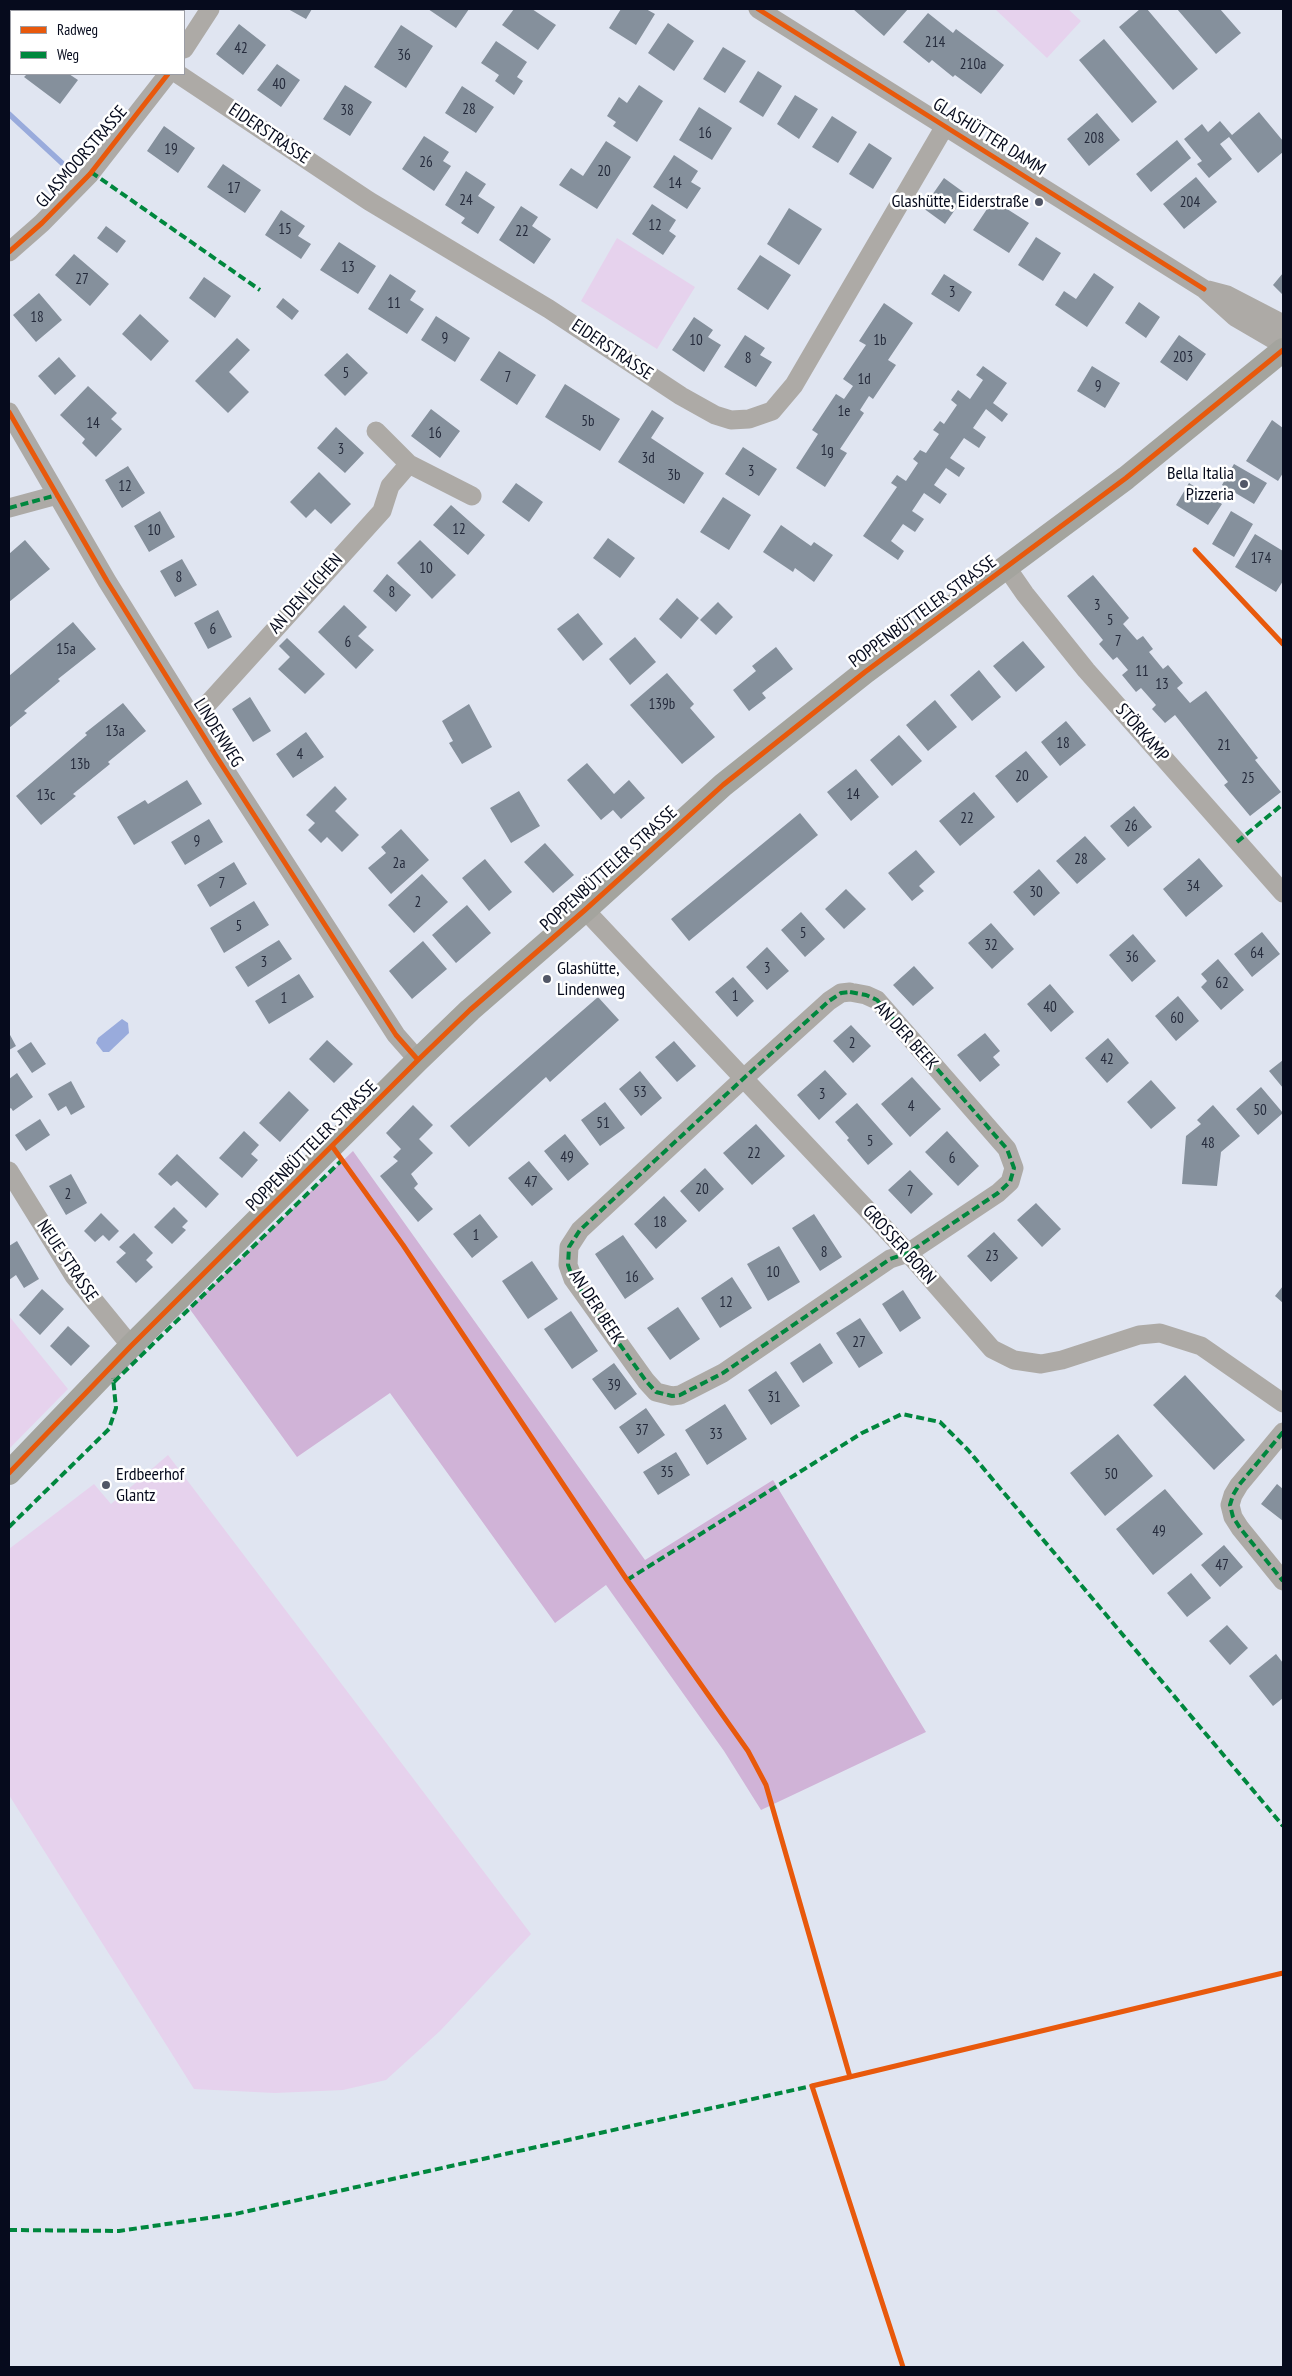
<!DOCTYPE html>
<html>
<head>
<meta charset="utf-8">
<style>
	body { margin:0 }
	#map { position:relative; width:1292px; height:2376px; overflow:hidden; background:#e0e5f1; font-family:"PT Sans Narrow",sans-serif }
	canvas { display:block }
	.frame { position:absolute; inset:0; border:10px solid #060b1d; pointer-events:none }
	.legend { position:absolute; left:10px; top:10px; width:175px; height:65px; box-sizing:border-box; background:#fff; border:1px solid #9b9da5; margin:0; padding:6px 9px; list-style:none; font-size:15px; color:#060b1d }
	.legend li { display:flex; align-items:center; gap:10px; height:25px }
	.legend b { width:25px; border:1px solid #9b9da5 }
</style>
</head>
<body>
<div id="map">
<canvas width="1292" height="2376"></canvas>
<div class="frame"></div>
<ul class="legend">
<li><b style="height:6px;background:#e8590c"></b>Radweg</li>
<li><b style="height:6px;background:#00873e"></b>Weg</li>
</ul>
</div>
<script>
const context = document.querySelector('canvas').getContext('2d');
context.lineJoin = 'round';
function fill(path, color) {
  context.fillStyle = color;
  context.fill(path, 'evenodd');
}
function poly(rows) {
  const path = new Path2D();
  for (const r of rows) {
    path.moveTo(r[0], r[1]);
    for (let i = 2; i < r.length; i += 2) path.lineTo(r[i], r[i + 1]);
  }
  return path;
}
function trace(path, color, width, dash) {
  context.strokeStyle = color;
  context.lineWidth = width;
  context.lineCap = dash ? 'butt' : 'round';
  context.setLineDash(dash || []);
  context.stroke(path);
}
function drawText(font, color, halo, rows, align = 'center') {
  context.font = font + ' "PT Sans Narrow",sans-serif';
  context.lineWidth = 5;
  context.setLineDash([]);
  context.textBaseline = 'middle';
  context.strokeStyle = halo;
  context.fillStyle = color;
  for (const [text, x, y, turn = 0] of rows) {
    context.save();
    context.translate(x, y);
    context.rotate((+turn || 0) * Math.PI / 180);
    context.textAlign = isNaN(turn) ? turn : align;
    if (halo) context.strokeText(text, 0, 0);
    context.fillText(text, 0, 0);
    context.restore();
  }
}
const green = poly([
	[995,9,1068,9,1081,21,1047,58],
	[617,238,695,287,657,349,581,301],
	[9,1316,68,1389,9,1449],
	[168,1455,531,1934,440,2031,386,2080,343,2090,275,2093,194,2089,9,1795,9,1549,94,1484,111,1504]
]);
const forest = poly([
	[353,1151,645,1560,773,1480,926,1732,761,1810,724,1751,606,1585,555,1623,390,1393,297,1457,189,1308]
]);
const water = poly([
	[122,1019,128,1023,129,1033,109,1052,103,1052,96,1043,98,1038]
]);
const stream = poly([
	[9,114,63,164]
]);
const building = poly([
	[288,9,312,9,306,19],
	[428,9,469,9,456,28],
	[514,9,532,9,556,25,538,50,502,25],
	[621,9,646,9,655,14,636,45,609,28],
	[853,9,908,9,884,36],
	[1140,9,1147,9,1198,69,1173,90,1119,27],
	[1177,9,1220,9,1241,33,1216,54],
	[928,13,953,33,956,29,1004,65,981,94,955,75,953,77,932,60,929,63,903,42],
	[668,23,694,41,674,71,648,53],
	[239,24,266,45,243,75,216,54],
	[401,25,433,46,406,88,374,67],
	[1104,39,1157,102,1132,123,1079,60],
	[496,41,527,62,517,77,523,81,514,95,495,81,499,75,481,63],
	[723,47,746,61,725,93,703,79],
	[277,64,300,80,281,107,257,90],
	[758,71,782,86,763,117,739,102],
	[27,74,69,74,78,80,60,104,24,77],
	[345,85,372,102,350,136,323,119],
	[639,85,663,101,637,142,613,126,616,122,607,116,619,97,627,103],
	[462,86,494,107,476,133,445,113],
	[795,95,818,109,799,139,777,124],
	[699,107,732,128,712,160,679,140],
	[1259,112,1283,141,1283,152,1258,173,1229,137,1220,144,1232,159,1209,178,1197,164,1202,161,1184,139,1202,124,1208,132,1220,121,1232,135],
	[1097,113,1120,140,1089,166,1067,139],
	[832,116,857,132,838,163,812,147],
	[164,126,195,148,178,173,147,151],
	[424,136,449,152,443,161,451,166,434,191,402,169],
	[1177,140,1191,158,1151,192,1136,174],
	[606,141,631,157,597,209,559,185,571,168,583,176],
	[869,143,892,158,873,189,849,174],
	[674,155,698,171,691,182,701,188,687,209,653,187],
	[223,164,261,190,245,213,207,187],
	[466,171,486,184,478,196,495,207,478,234,461,223,465,218,445,205],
	[1196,177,1217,202,1184,229,1163,204],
	[944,178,966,194,945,224,923,208],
	[993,200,1029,223,1009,253,973,230],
	[652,204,676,220,669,231,676,236,663,255,632,234],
	[521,206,538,217,532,226,551,239,534,264,499,240],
	[789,208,822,229,799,265,767,244],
	[281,210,305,226,298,236,311,244,301,259,265,235],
	[106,226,126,241,117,253,97,238],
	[1036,237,1061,253,1043,281,1018,265],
	[339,242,376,266,358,294,320,270],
	[74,254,109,284,90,306,55,275],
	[760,255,791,275,768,310,737,289],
	[1094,273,1114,287,1087,327,1055,305,1064,291,1076,299],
	[1283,273,1283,295,1273,285],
	[390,274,416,291,410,300,424,309,407,334,368,309],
	[944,274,972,292,959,312,931,294],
	[204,277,231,296,215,318,189,298],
	[39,293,62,320,36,342,13,315],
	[283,298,299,311,292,320,276,307],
	[1139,302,1160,317,1146,338,1125,323],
	[884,303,913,323,888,360,896,365,873,399,869,396,860,410,864,413,840,449,847,453,825,487,796,468,818,434,812,430,836,394,844,399,853,386,843,379,866,345,859,341],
	[140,314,169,341,151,361,122,334],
	[436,316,470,338,455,362,421,340],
	[694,317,713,330,708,337,721,345,704,372,672,350],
	[745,335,765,348,760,355,772,362,756,387,724,367],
	[1179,335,1206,354,1187,381,1160,362],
	[237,338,250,350,229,372,249,392,228,413,195,381],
	[499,351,536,375,517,405,480,380],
	[347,353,368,373,345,396,324,375],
	[59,357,76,376,55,395,38,376],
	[983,366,1007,383,993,403,1008,414,1002,422,986,409,973,428,986,437,979,448,964,438,950,458,965,468,959,477,946,468,934,485,947,494,940,504,924,493,912,511,924,519,915,532,903,524,891,541,904,551,898,560,863,536,897,487,891,483,897,475,906,481,918,463,913,459,920,450,926,453,939,434,933,430,940,421,944,424,957,405,951,400,958,390,970,399,983,380,976,375],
	[1092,366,1120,383,1105,408,1077,391],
	[565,384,620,419,600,451,545,417],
	[88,386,117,413,111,419,122,429,96,457,82,443,85,439,60,415],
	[431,409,460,431,440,458,411,436],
	[652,410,664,418,651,438,704,473,684,504,618,462],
	[1272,420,1283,428,1283,473,1278,481,1246,461],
	[336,427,364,453,345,473,317,448],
	[743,447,777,469,759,496,725,474],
	[1234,464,1267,483,1254,504,1222,485],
	[128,466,145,493,122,508,105,480],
	[319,472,351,504,331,524,315,509,306,518,290,502],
	[516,483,543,502,529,522,502,502],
	[1189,483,1222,504,1208,525,1176,505],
	[723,497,751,515,729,550,700,532],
	[451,505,485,535,468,555,433,525],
	[160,511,175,537,149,552,134,526],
	[1231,511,1253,524,1234,557,1212,544],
	[781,525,811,546,814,542,833,555,814,582,795,568,793,572,763,552],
	[1255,534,1283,551,1283,581,1276,592,1235,567],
	[608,538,635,558,620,578,593,558],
	[25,540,50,569,9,602,9,554],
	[420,540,456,575,432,599,397,563],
	[182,559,197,585,175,597,160,571],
	[387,574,411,595,396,612,373,591],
	[1093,575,1129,618,1123,624,1137,640,1143,636,1153,649,1149,652,1163,669,1168,665,1183,683,1177,688,1190,703,1206,691,1258,758,1255,760,1281,792,1250,816,1224,785,1228,782,1175,715,1165,723,1152,709,1156,705,1141,688,1136,692,1122,675,1128,670,1117,657,1113,660,1099,644,1103,640,1067,596],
	[677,598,699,618,681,639,659,619],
	[718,602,733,617,716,635,700,620],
	[344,605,367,627,358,636,374,650,356,669,318,632],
	[218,610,232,637,208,649,194,623],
	[578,613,603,644,583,661,557,629],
	[73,622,96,649,58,679,60,681,24,711,27,713,9,728,9,676],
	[635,637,656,662,630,685,609,659],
	[287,638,325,674,305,694,278,669,290,657,279,646],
	[1023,641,1045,667,1016,692,993,666],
	[776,647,793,669,762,693,766,698,749,711,733,690,756,671,752,666],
	[979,670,1001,697,972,721,950,695],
	[667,673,694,704,690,708,715,737,682,764,630,705],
	[250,697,271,731,253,742,232,709],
	[935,700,957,727,928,751,906,725],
	[123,703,146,731,108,762,110,764,73,794,76,796,41,825,16,796,87,735,85,733],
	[469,704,492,747,462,764,449,743,453,741,442,721],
	[1066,721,1086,745,1060,766,1041,742],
	[306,732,324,757,293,778,276,754],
	[899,735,922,761,892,786,870,760],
	[1026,751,1048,777,1017,803,995,776],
	[587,763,614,794,629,780,645,798,621,819,613,810,601,820,567,780],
	[856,769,879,797,851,821,827,792],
	[187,780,202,804,134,845,117,817,145,800,148,804],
	[335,786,347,799,335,811,359,835,342,852,327,837,321,843,308,830,315,823,306,815],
	[519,791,540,826,511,843,490,808],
	[974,792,995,817,960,846,939,821],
	[1134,806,1152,827,1128,847,1110,826],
	[800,813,818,835,689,941,671,919],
	[209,819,223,842,185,865,171,842],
	[401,829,429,860,391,894,368,868,386,853,381,847],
	[1085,836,1106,859,1077,884,1056,861],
	[545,843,574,875,553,893,524,862],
	[916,850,935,872,919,886,924,891,912,901,888,873],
	[1199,858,1223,886,1186,917,1163,889],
	[485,859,512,892,489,911,462,878],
	[234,862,247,884,210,907,197,885],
	[1039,869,1060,893,1034,916,1013,892],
	[422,874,448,902,414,933,388,905],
	[846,889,866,909,844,929,825,909],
	[254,901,269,925,224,953,210,928],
	[467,905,491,933,456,963,432,935],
	[801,912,825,939,805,957,781,930],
	[991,923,1014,949,992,969,968,943],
	[1262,932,1280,954,1252,977,1234,954],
	[1133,934,1156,961,1132,982,1109,955],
	[279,940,292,959,248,987,235,967],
	[423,941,447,969,412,999,389,971],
	[767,947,789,971,767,990,746,967],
	[1218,959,1244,990,1221,1010,1201,987,1207,981,1201,974],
	[914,966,934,988,913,1006,893,985],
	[299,974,314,997,269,1024,255,1001],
	[733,977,754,1001,737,1017,715,992],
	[1050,984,1074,1012,1051,1032,1027,1004],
	[1178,996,1199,1021,1176,1041,1155,1016],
	[598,997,619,1020,550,1082,546,1077,469,1147,450,1126],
	[851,1025,871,1046,853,1063,833,1041],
	[9,1033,16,1046,9,1050],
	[985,1033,1000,1051,993,1057,1000,1065,980,1082,957,1055],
	[1108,1038,1129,1063,1107,1083,1085,1058],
	[327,1040,353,1064,334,1083,309,1059],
	[674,1041,696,1066,677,1082,655,1057],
	[31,1042,46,1064,32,1073,17,1051],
	[1283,1060,1283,1088,1269,1071],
	[825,1070,847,1094,819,1120,797,1095],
	[640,1071,662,1098,641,1116,619,1089],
	[17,1073,33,1097,13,1111,11,1108,9,1109,9,1079],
	[912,1077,941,1109,910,1137,881,1104],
	[1151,1080,1176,1108,1151,1129,1127,1102],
	[71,1081,85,1107,71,1115,66,1106,58,1111,48,1094],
	[1261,1087,1283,1113,1258,1135,1236,1109],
	[289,1091,309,1110,280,1142,259,1123],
	[605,1102,625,1128,600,1146,581,1120],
	[857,1103,893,1144,868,1165,847,1140,849,1138,835,1122],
	[413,1105,433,1125,419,1139,433,1153,411,1174,418,1184,414,1188,433,1209,418,1222,380,1176,398,1161,393,1157,401,1149,386,1133],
	[1213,1105,1240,1136,1221,1152,1217,1186,1182,1184,1186,1136,1201,1124,1197,1120],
	[40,1119,50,1135,26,1151,15,1135],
	[756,1124,785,1156,752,1185,723,1153],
	[244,1131,259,1145,251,1154,258,1160,242,1178,219,1158],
	[947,1131,979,1166,958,1186,925,1152],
	[565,1134,589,1164,568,1181,544,1151],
	[177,1154,219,1194,206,1208,177,1181,171,1186,158,1174],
	[529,1161,553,1189,532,1206,508,1178],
	[705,1168,724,1189,699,1212,680,1191],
	[910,1170,933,1194,911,1214,888,1190],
	[71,1174,87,1203,66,1215,49,1186],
	[664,1196,687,1221,656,1249,634,1224],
	[1036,1203,1061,1229,1042,1247,1017,1220],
	[174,1207,188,1221,182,1227,186,1230,172,1244,154,1227],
	[101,1213,119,1231,109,1241,103,1235,95,1242,84,1231],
	[480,1214,498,1237,472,1258,453,1234],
	[814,1214,842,1257,820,1271,792,1228],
	[994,1232,1018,1258,991,1282,967,1256],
	[134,1233,153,1253,146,1260,153,1267,136,1283,116,1262,126,1253,119,1247],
	[623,1235,654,1279,625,1299,595,1254],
	[17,1241,39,1279,24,1288,16,1275,9,1280,9,1246],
	[779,1246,800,1282,768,1301,747,1264],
	[532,1261,558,1299,528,1319,502,1281],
	[732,1277,752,1308,720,1328,701,1298],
	[1283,1286,1283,1303,1275,1296],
	[42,1289,64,1309,40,1335,19,1315],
	[903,1290,921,1318,900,1332,882,1304],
	[678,1307,700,1339,670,1360,647,1328],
	[571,1311,598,1351,572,1369,544,1329],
	[860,1318,883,1353,859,1368,836,1333],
	[68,1326,90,1346,71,1366,50,1346],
	[820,1343,833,1363,803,1383,790,1363],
	[614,1363,637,1394,615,1410,592,1379],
	[776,1371,800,1406,771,1425,748,1390],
	[1185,1375,1245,1440,1214,1470,1153,1405],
	[725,1404,747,1439,707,1465,685,1430],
	[646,1408,665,1435,638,1454,619,1427],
	[1118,1434,1153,1476,1105,1516,1070,1473],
	[676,1452,690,1475,658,1495,643,1472],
	[1277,1484,1283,1489,1283,1521,1261,1504],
	[1165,1489,1203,1534,1153,1575,1116,1529],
	[1224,1545,1243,1567,1220,1587,1201,1565],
	[1191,1573,1211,1598,1187,1617,1167,1593],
	[1227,1625,1248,1648,1230,1665,1209,1641],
	[1276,1654,1283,1663,1283,1698,1273,1706,1249,1676]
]);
const minor = poly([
	[758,9,1204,289,1235,317,1283,345],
	[184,49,210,9],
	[178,74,369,201,549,309,681,396,715,415,731,420,749,419,772,411,794,385,945,126],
	[9,252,42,223,90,174,168,74],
	[1208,290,1227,295,1283,324],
	[9,412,107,581,216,756,396,1035,418,1060],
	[376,431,409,464,472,496],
	[9,508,57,495],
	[1007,568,1025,594,1086,670,1283,893],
	[194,719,382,511,390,486,409,464],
	[585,910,908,1253,992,1349,1014,1360,1041,1364,1062,1360,1139,1335,1160,1333,1201,1346,1283,1403],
	[850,992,866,995,877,1000,1007,1149,1014,1168,1010,1182,998,1193,908,1253,890,1259,723,1373,680,1395,672,1396,656,1392,646,1381,573,1279,568,1265,569,1247,580,1230,744,1078,829,1001,841,993,850,992],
	[9,1171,74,1276,131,1346],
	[1283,1432,1239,1485,1233,1495,1230,1505,1233,1517,1240,1528,1283,1581]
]);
const major = poly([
	[9,1473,131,1346,418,1060,470,1010,585,910,723,785,865,672,1126,478,1283,350]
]);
const quiet = poly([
	[91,172,260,290],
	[9,508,57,495],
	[1237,842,1283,804],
	[850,992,866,995,877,1000,1007,1149,1014,1168,1010,1182,998,1193,908,1253,890,1259,723,1373,680,1395,672,1396,656,1392,646,1381,573,1279,568,1265,569,1247,580,1230,744,1078,829,1001,841,993,850,992],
	[114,1382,342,1160],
	[1283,1432,1239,1485,1233,1495,1230,1505,1233,1517,1240,1528,1283,1581],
	[9,1527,109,1429,116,1408,113,1378],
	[627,1580,862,1433,902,1414,940,1422,968,1450,1283,1826],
	[9,2230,119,2231,235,2214,816,2085]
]);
const cycleway = poly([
	[758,9,1204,289],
	[9,252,42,223,90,174,168,74],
	[9,412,107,581,216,756,396,1035,418,1060],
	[1195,550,1283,644],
	[332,1146,403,1245,627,1580,748,1751,766,1785,850,2077],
	[9,1473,131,1346,418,1060,470,1010,585,910,723,785,865,672,1126,478,1283,350],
	[903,2367,812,2086,1283,1973]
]);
const markers = [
	[1039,202,5,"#525767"],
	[1244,484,5,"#525767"],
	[547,979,5,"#525767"],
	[106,1485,5,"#525767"]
];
const numberNames = [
	["214",935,43],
	["42",241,49],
	["36",404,56],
	["210a",973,65],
	["40",279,85],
	["28",469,110],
	["38",347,111],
	["16",705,134],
	["208",1094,139],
	["19",171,150],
	["26",426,163],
	["20",604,172],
	["14",675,184],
	["17",234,189],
	["24",466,201],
	["204",1190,203],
	["12",655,226],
	["15",285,230],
	["22",522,232],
	["13",348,268],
	["27",82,280],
	["3",952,293],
	["11",394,304],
	["18",37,318],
	["9",445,339],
	["10",696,341],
	["1b",880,341],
	["203",1183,358],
	["8",748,359],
	["5",346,374],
	["7",508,378],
	["1d",864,380],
	["9",1098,387],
	["1e",844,412],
	["5b",588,422],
	["14",93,424],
	["16",435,434],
	["3",341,450],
	["1g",827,451],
	["3d",648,459],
	["3",751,472],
	["3b",674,476],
	["12",125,487],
	["12",459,530],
	["10",154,531],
	["174",1261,559],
	["10",426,569],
	["8",179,578],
	["8",392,593],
	["3",1097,606],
	["5",1110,621],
	["6",213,630],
	["7",1118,642],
	["6",348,643],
	["15a",66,650],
	["11",1142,672],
	["13",1162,685],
	["139b",662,705],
	["13a",115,732],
	["18",1063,744],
	["21",1224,746],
	["4",300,755],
	["13b",80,765],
	["20",1022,777],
	["25",1248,779],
	["14",853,795],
	["13c",46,796],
	["22",967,819],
	["26",1131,827],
	["9",197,842],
	["28",1081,860],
	["2a",399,864],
	["7",222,884],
	["34",1193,887],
	["30",1036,893],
	["2",418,903],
	["5",239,927],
	["5",803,934],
	["32",991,946],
	["64",1257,954],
	["36",1132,958],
	["3",264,963],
	["3",767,969],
	["62",1222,984],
	["1",735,997],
	["1",284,999],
	["40",1050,1008],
	["60",1177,1019],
	["2",852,1044],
	["42",1107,1060],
	["53",640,1093],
	["3",822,1095],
	["4",911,1107],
	["50",1260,1111],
	["51",603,1124],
	["5",870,1142],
	["48",1208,1144],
	["22",754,1154],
	["49",567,1158],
	["6",952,1159],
	["47",531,1183],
	["20",702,1190],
	["7",910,1192],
	["2",68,1195],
	["18",660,1223],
	["1",476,1236],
	["8",824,1253],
	["23",992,1257],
	["10",773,1273],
	["16",632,1278],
	["12",726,1303],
	["27",859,1343],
	["39",614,1386],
	["31",774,1398],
	["37",642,1431],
	["33",716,1435],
	["35",667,1473],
	["50",1111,1475],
	["49",1159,1532],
	["47",1222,1566]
];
const streetNames = [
	["EIDERSTRASSE",269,134,34],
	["GLASHÜTTER DAMM",989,137,32],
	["GLASMOORSTRASSE",82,157,-49],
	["EIDERSTRASSE",612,350,34],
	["AN DEN EICHEN",306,594,-48],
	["POPPENBÜTTELER STRASSE",923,612,-36],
	["LINDENWEG",218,733,58],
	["STÖRKAMP",1142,733,49],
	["POPPENBÜTTELER STRASSE",609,869,-42],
	["AN DER BEEK",906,1036,48],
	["POPPENBÜTTELER STRASSE",312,1146,-45],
	["GROSSER BORN",899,1245,48],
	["NEUE STRASSE",67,1261,56],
	["AN DER BEEK",596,1307,57]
];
const poiNames = [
	["Glashütte, Eiderstraße",1029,202],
	["Bella Italia",1234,474],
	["Pizzeria",1234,495],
	["Glashütte,",557,969,"left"],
	["Lindenweg",557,990,"left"],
	["Erdbeerhof",116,1475,"left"],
	["Glantz",116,1496,"left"]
];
fill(green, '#e6d2ed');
fill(forest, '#d0b3d7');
fill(water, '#99abdc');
trace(stream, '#99abdc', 5.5);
fill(building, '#85909c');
trace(minor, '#adaaa6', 19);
trace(major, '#a4a49e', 24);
trace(quiet, '#00873e', 4, [8, 4]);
trace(cycleway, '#e8590c', 5);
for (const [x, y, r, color] of markers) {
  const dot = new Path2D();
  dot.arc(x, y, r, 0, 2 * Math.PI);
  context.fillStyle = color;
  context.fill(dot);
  trace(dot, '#fff', 2);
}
drawText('15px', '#262c3d', null, numberNames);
drawText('18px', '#060b1d', '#fff', streetNames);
drawText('18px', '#060b1d', '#fff', poiNames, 'right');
</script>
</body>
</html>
